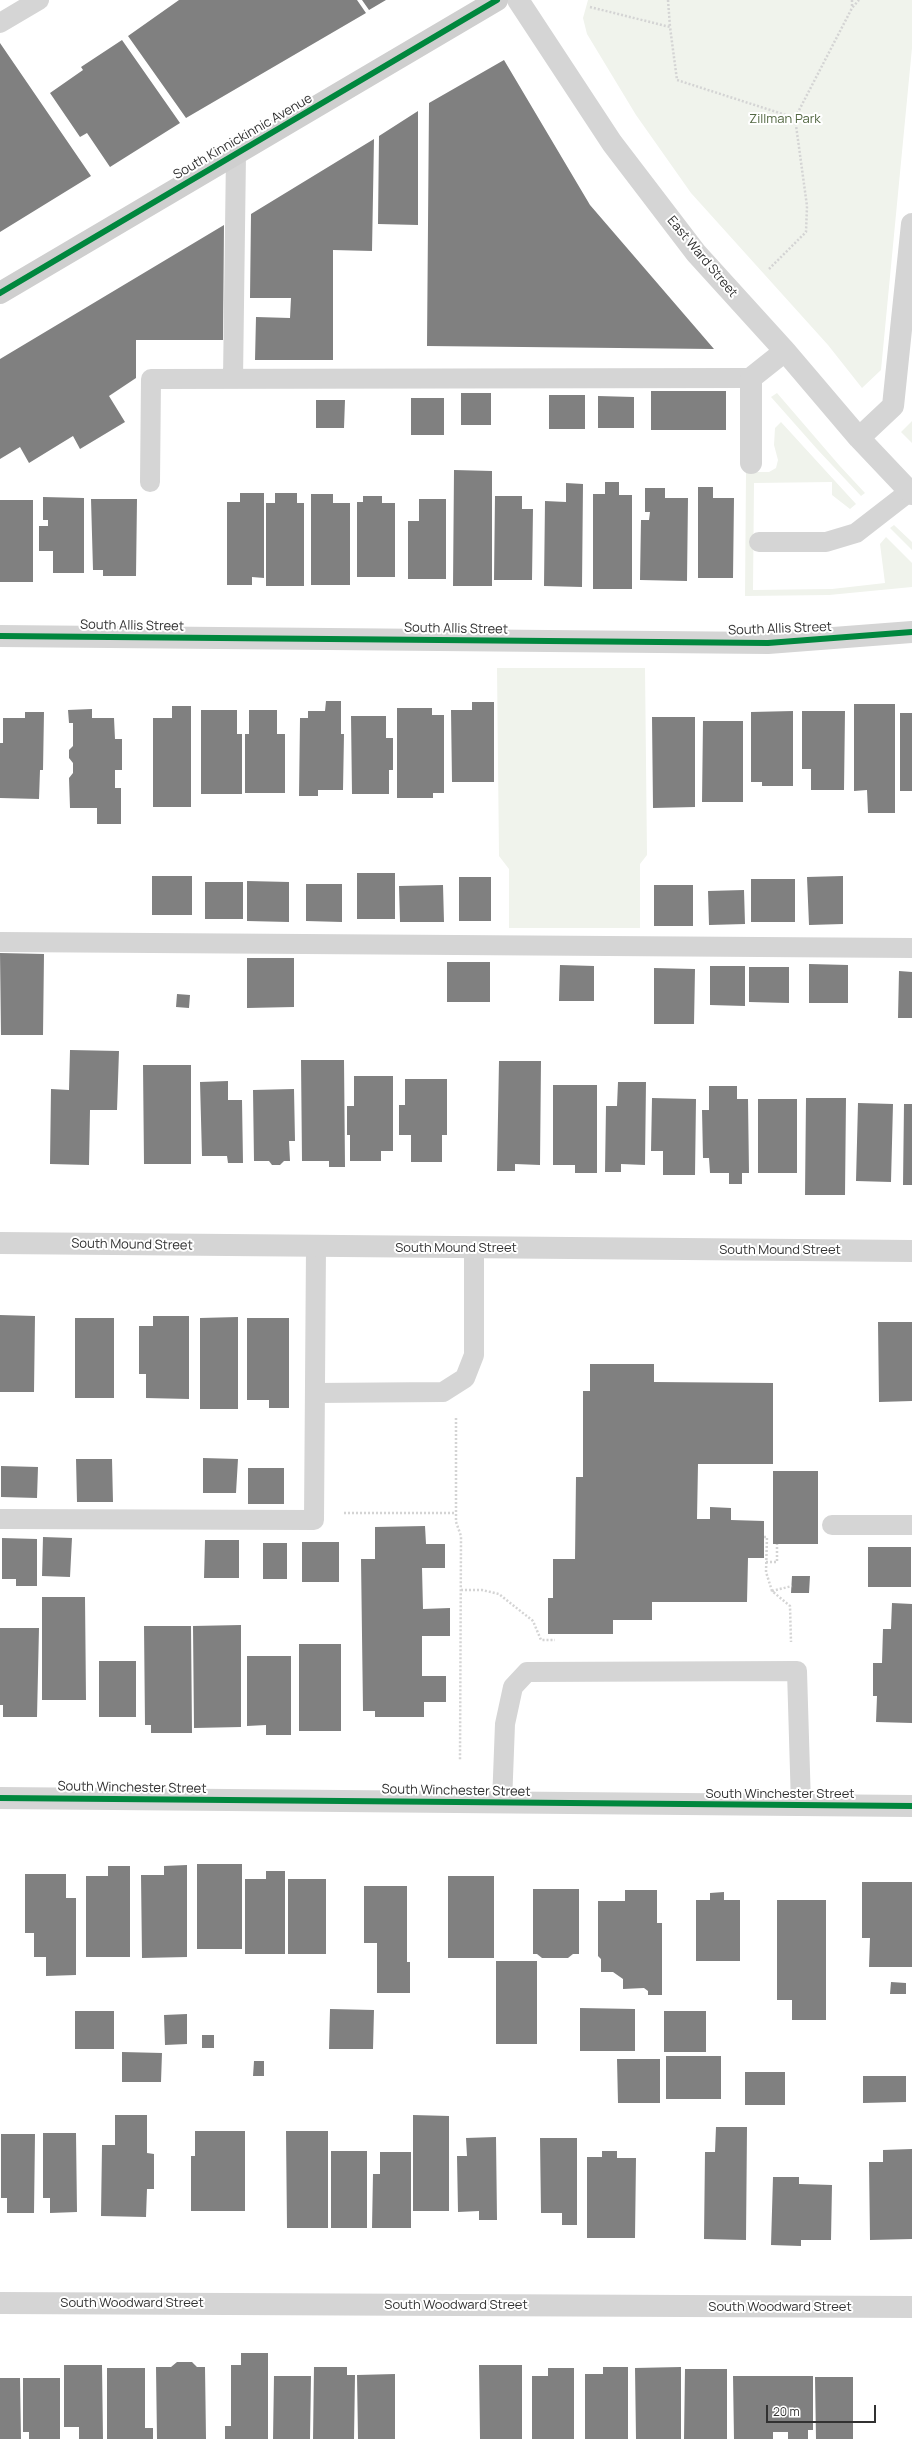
<!DOCTYPE html>
<html>
<head>
<meta charset="utf-8">
<style>
	body { margin:0 }
	#map { position:relative; width:912px; height:2439px; overflow:hidden; background:#fff; font-family:Manrope,sans-serif }
	canvas { display:block }
	.scale { position:absolute; left:766px; top:2405px; width:110px; height:18px; box-sizing:border-box; border:2px solid #313131; border-top:0; padding-left:5px; font-size:12px; line-height:14px; white-space:nowrap; color:#313131; -webkit-text-stroke:3px #fff; paint-order:stroke }
</style>
</head>
<body>
<div id="map">
<canvas width="912" height="2439"></canvas>
<div class="scale">20 m</div>
</div>
<script>
const context = document.querySelector('canvas').getContext('2d');
context.lineJoin = 'round';
function fill(path, color) {
  context.fillStyle = color;
  context.fill(path, 'evenodd');
}
function poly(rows) {
  const path = new Path2D();
  for (const r of rows) {
    path.moveTo(r[0], r[1]);
    for (let i = 2; i < r.length; i += 2) path.lineTo(r[i], r[i + 1]);
  }
  return path;
}
function trace(path, color, width, dash) {
  context.strokeStyle = color;
  context.lineWidth = width;
  context.lineCap = dash ? 'butt' : 'round';
  context.setLineDash(dash || []);
  context.stroke(path);
}
function drawText(font, color, halo, rows, align = 'center') {
  context.font = font + ' Manrope,sans-serif';
  context.lineWidth = 4;
  context.setLineDash([]);
  context.textBaseline = 'middle';
  context.strokeStyle = halo;
  context.fillStyle = color;
  for (const [text, x, y, turn = 0] of rows) {
    context.save();
    context.translate(x, y);
    context.rotate((+turn || 0) * Math.PI / 180);
    context.textAlign = isNaN(turn) ? turn : align;
    if (halo) context.strokeText(text, 0, 0);
    context.fillText(text, 0, 0);
    context.restore();
  }
}
const green = poly([
	[588,0,912,0,912,48,881,370,862,388,828,345,691,193,636,115,587,34,583,18],
	[777,393,839,465,865,493,861,496,817,449,771,397],
	[912,421,912,443,901,432],
	[781,422,856,504,850,509,832,495,832,482,754,483,753,590,832,589,885,583,880,544,886,537,912,563,912,587,829,595,745,596,746,472,769,472,776,468,778,460,774,445,775,428],
	[894,525,912,542,912,550,890,528],
	[497,668,645,668,647,855,640,864,640,928,509,928,509,869,499,856]
]);
const building = poly([
	[179,0,357,0,366,13,186,118,128,36],
	[362,0,386,0,369,10],
	[122,40,180,123,110,167,87,133,80,137,50,93,83,70,81,67],
	[0,43,91,176,0,232],
	[504,60,590,205,714,349,427,346,429,103],
	[418,111,418,225,378,224,379,136],
	[374,139,372,251,333,250,333,360,255,360,256,317,290,318,291,298,250,298,251,214],
	[224,225,223,340,136,340,136,378,109,396,125,422,80,449,73,436,29,463,20,447,0,459,0,359],
	[651,391,726,391,726,430,651,430],
	[461,393,491,393,491,425,461,425],
	[549,395,585,395,585,429,549,429],
	[598,396,634,397,634,428,598,428],
	[411,398,444,398,444,435,411,435],
	[316,400,345,400,344,428,316,428],
	[454,470,492,471,492,586,453,586],
	[605,482,619,482,619,495,632,495,632,589,593,589,593,494,605,494],
	[566,483,583,484,582,587,544,586,545,501,566,502],
	[698,487,713,487,713,498,734,498,733,578,698,578],
	[645,488,665,488,665,498,688,498,687,581,640,580,641,520,649,520,650,512,645,512],
	[240,493,264,493,264,578,252,577,252,585,227,585,227,502,240,502],
	[275,493,297,493,297,503,304,503,304,586,266,586,266,503,275,503],
	[311,494,333,494,333,503,350,503,350,585,311,585],
	[363,496,382,496,382,503,395,503,395,577,357,577,357,502,363,502],
	[495,496,522,496,522,509,533,509,532,580,494,580],
	[43,497,84,498,84,573,53,573,53,551,39,551,39,526,48,526,48,520,43,520],
	[91,499,137,499,136,576,103,576,103,570,93,570],
	[419,499,446,499,446,579,408,579,408,521,419,521],
	[0,500,33,500,33,582,0,582],
	[326,701,341,701,341,734,344,734,343,790,318,790,318,796,299,796,300,718,308,718,308,711,325,711],
	[472,702,494,702,494,782,452,782,451,710,472,710],
	[854,704,895,704,895,813,868,813,867,790,854,791],
	[172,706,191,706,191,807,153,807,153,718,172,718],
	[397,708,432,708,432,715,444,715,444,793,433,793,433,798,397,798],
	[92,709,92,718,114,718,115,739,122,739,122,770,115,770,115,788,121,788,121,824,97,824,97,808,70,808,69,778,73,773,73,763,69,758,69,750,73,746,73,723,69,723,68,710],
	[201,710,237,710,237,734,242,734,242,794,201,794],
	[249,710,277,710,277,734,285,734,285,793,245,793,245,734,249,734],
	[793,711,793,786,762,786,762,782,751,782,751,712],
	[802,711,845,711,844,790,811,790,811,769,802,769],
	[25,712,44,712,43,770,40,770,39,799,0,798,0,743,3,743,3,718,25,718],
	[900,713,912,713,912,791,900,791],
	[351,716,386,716,386,738,393,738,393,770,389,770,389,794,352,794],
	[652,717,695,717,695,807,653,808],
	[703,721,743,721,743,802,702,802],
	[357,873,395,873,395,919,357,919],
	[152,876,192,876,192,915,152,915],
	[843,876,843,924,809,925,807,877],
	[459,877,491,877,491,921,459,921],
	[751,879,795,879,795,922,751,922],
	[247,881,289,882,289,922,247,921],
	[205,882,243,882,243,919,205,919],
	[306,884,342,884,342,922,306,921],
	[443,885,444,922,400,922,399,886],
	[654,885,693,885,693,926,654,926],
	[744,890,745,924,709,925,708,891],
	[0,953,44,954,43,1035,1,1035],
	[247,958,294,958,294,1007,247,1008],
	[447,962,490,962,490,1002,447,1002],
	[809,964,848,965,848,1003,809,1003],
	[560,965,594,966,594,1001,559,1001],
	[710,966,745,966,745,1006,710,1005],
	[749,967,789,967,789,1003,749,1002],
	[654,968,695,969,694,1024,654,1024],
	[899,971,912,972,912,1018,898,1018],
	[177,994,190,995,189,1008,176,1007],
	[70,1050,119,1051,117,1110,90,1110,89,1165,50,1164,51,1089,69,1090],
	[301,1060,344,1060,345,1167,329,1167,329,1161,302,1161],
	[499,1061,541,1061,540,1165,515,1164,515,1171,497,1171],
	[143,1065,191,1065,191,1164,144,1164],
	[354,1076,393,1076,393,1151,381,1151,381,1161,350,1161,350,1135,347,1135,347,1106,354,1106],
	[405,1079,447,1079,447,1135,442,1135,442,1162,411,1162,411,1135,399,1135,399,1105,405,1105],
	[228,1081,228,1100,242,1100,243,1163,228,1163,227,1156,202,1156,200,1082],
	[618,1082,646,1082,645,1165,621,1164,621,1172,605,1172,606,1106,617,1106],
	[553,1085,597,1085,597,1173,575,1173,575,1165,553,1165],
	[709,1086,737,1086,737,1099,748,1099,749,1173,742,1173,742,1184,729,1184,729,1173,710,1173,709,1158,703,1158,702,1110,709,1110],
	[294,1089,295,1141,289,1141,290,1161,284,1161,280,1165,272,1165,269,1161,254,1161,253,1090],
	[652,1098,696,1099,695,1175,663,1175,663,1151,651,1151],
	[806,1098,846,1098,845,1195,805,1195],
	[758,1099,797,1099,797,1173,758,1173],
	[858,1103,893,1104,891,1182,856,1181],
	[904,1104,912,1104,912,1185,903,1185],
	[0,1315,35,1316,34,1392,0,1392],
	[153,1316,189,1316,189,1399,146,1398,146,1374,139,1374,139,1326,153,1326],
	[238,1317,238,1409,200,1409,200,1318],
	[75,1318,114,1318,114,1398,75,1398],
	[247,1318,289,1318,289,1408,269,1408,269,1400,247,1400],
	[878,1322,912,1322,912,1401,879,1402],
	[590,1364,654,1364,654,1382,773,1383,773,1464,698,1464,697,1519,710,1519,710,1507,731,1508,731,1520,764,1521,764,1558,748,1558,747,1602,652,1602,652,1620,613,1620,613,1634,548,1634,548,1598,553,1598,553,1559,575,1559,576,1477,583,1477,583,1391,590,1391],
	[203,1458,238,1459,236,1493,203,1493],
	[76,1459,112,1459,113,1502,77,1502],
	[1,1466,38,1467,37,1498,1,1497],
	[248,1468,284,1468,284,1504,248,1504],
	[773,1471,818,1471,818,1544,773,1544],
	[425,1526,426,1544,445,1544,445,1568,422,1568,423,1609,450,1608,450,1636,422,1636,422,1676,446,1676,446,1702,424,1702,424,1717,375,1717,375,1711,363,1711,361,1559,375,1559,375,1527],
	[43,1537,72,1538,70,1577,42,1576],
	[2,1538,37,1539,37,1586,16,1586,16,1579,2,1579],
	[205,1540,239,1540,239,1578,204,1578],
	[302,1542,339,1542,339,1582,302,1582],
	[263,1543,287,1543,287,1579,263,1579],
	[868,1547,911,1547,911,1587,868,1587],
	[792,1576,810,1576,809,1593,791,1593],
	[42,1597,85,1597,86,1700,42,1700],
	[892,1603,912,1604,912,1723,876,1722,877,1696,873,1696,873,1663,882,1663,883,1629,891,1629],
	[241,1625,241,1727,194,1728,193,1626],
	[144,1626,191,1626,192,1733,151,1733,151,1725,145,1725],
	[0,1628,39,1628,37,1717,3,1717,3,1705,0,1705],
	[299,1644,341,1644,341,1731,299,1731],
	[247,1656,291,1656,291,1735,266,1735,266,1725,247,1726],
	[99,1661,136,1661,136,1717,99,1717],
	[197,1864,242,1864,242,1949,197,1949],
	[187,1865,187,1957,142,1958,141,1875,164,1875,164,1866],
	[108,1866,130,1866,130,1957,86,1957,86,1876,108,1876],
	[266,1871,285,1871,285,1954,245,1954,245,1879,266,1879],
	[25,1874,66,1874,66,1898,76,1898,76,1975,46,1976,46,1957,34,1957,34,1933,25,1933],
	[448,1876,494,1876,494,1958,448,1958],
	[288,1879,326,1879,326,1954,288,1954],
	[862,1882,912,1882,912,1967,869,1967,870,1938,862,1938],
	[364,1886,407,1886,407,1962,410,1962,410,1993,377,1993,377,1943,364,1943],
	[533,1889,579,1889,579,1954,573,1954,568,1958,542,1958,537,1954,533,1954],
	[625,1890,657,1890,657,1923,662,1923,662,1995,648,1995,648,1991,644,1988,623,1989,623,1979,613,1972,601,1972,601,1959,598,1956,598,1901,625,1901],
	[724,1892,724,1900,740,1900,740,1961,696,1961,696,1900,710,1900,710,1893],
	[777,1900,826,1900,826,2020,792,2020,792,2000,777,2000],
	[496,1961,537,1961,537,2044,496,2044],
	[891,1982,906,1983,906,1994,890,1994],
	[580,2008,635,2009,635,2051,580,2051],
	[330,2009,374,2010,373,2049,329,2049],
	[75,2011,114,2011,114,2049,75,2049],
	[664,2011,706,2011,706,2052,664,2052],
	[187,2014,187,2044,165,2045,164,2015],
	[202,2035,214,2035,214,2048,202,2048],
	[122,2052,162,2053,161,2082,122,2082],
	[666,2056,721,2056,721,2099,666,2099],
	[617,2059,660,2059,660,2103,618,2103],
	[254,2061,264,2061,264,2076,253,2076],
	[745,2072,785,2072,785,2105,745,2105],
	[863,2076,906,2076,906,2102,863,2103],
	[115,2115,147,2115,147,2153,154,2154,154,2189,147,2189,146,2217,101,2216,102,2145,115,2145],
	[413,2115,449,2116,449,2211,413,2211],
	[716,2127,747,2127,746,2240,704,2239,705,2152,715,2152],
	[195,2131,245,2131,245,2211,191,2211,191,2156,195,2156],
	[286,2131,328,2131,328,2228,287,2228],
	[43,2133,76,2133,77,2212,50,2213,50,2198,43,2198],
	[1,2134,35,2134,34,2213,7,2213,7,2198,1,2198],
	[496,2137,497,2220,479,2220,479,2211,458,2212,457,2156,467,2156,466,2138],
	[540,2138,577,2138,577,2225,562,2225,562,2213,541,2213],
	[912,2149,912,2239,870,2240,869,2162,883,2162,883,2150],
	[331,2151,367,2151,367,2228,331,2228],
	[602,2151,617,2151,617,2158,636,2158,635,2238,587,2238,587,2157,602,2157],
	[380,2152,411,2152,411,2228,372,2228,373,2174,380,2174],
	[773,2177,799,2177,799,2184,832,2185,831,2240,801,2240,801,2246,771,2245],
	[241,2353,268,2353,268,2439,225,2439,225,2426,231,2426,231,2365,241,2365],
	[177,2362,192,2362,197,2367,205,2367,206,2439,157,2439,156,2367,171,2367],
	[64,2365,102,2365,103,2439,79,2439,79,2427,64,2427],
	[479,2365,522,2365,522,2439,480,2439],
	[314,2367,347,2367,347,2375,355,2375,354,2439,313,2439],
	[603,2367,628,2367,628,2439,585,2439,585,2374,603,2374],
	[681,2367,681,2439,636,2439,635,2368],
	[107,2368,145,2368,145,2428,153,2428,153,2439,107,2439],
	[548,2368,574,2368,574,2439,532,2439,532,2376,548,2376],
	[685,2369,727,2369,727,2439,684,2439],
	[395,2374,395,2439,358,2439,357,2375],
	[274,2376,311,2376,310,2439,273,2439],
	[733,2376,773,2376,773,2439,734,2439],
	[773,2376,813,2376,813,2430,808,2430,808,2439,788,2439,788,2432,773,2432],
	[815,2377,853,2377,853,2439,816,2439],
	[0,2378,20,2378,21,2439,0,2439],
	[23,2378,60,2378,60,2439,29,2439,29,2432,23,2432]
]);
const path = poly([
	[668,0,670,27],
	[852,0,852,7],
	[590,7,670,27,677,80,795,118],
	[769,269,806,232,807,206,795,118,852,8,859,0],
	[456,1418,456,1522,461,1536,460,1760],
	[344,1513,456,1513],
	[764,1537,767,1537,766,1572,772,1591,790,1606,791,1642],
	[766,1562,777,1562,777,1544],
	[461,1590,482,1590,499,1594,533,1621,541,1640,555,1640],
	[772,1591,792,1586]
]);
const service = poly([
	[0,23,39,0],
	[233,379,236,154],
	[150,482,151,379,751,378],
	[759,542,826,542,856,533,909,492],
	[0,942,912,948],
	[315,1393,443,1392,465,1378,474,1355,474,1248],
	[0,1519,314,1520,316,1247],
	[832,1525,912,1525],
	[502,1803,505,1724,513,1687,527,1672,797,1671,801,1805]
]);
const minor = poly([
	[518,0,612,143,696,253,785,351,859,438,912,494],
	[859,438,893,406,912,224],
	[751,463,751,378,785,351],
	[0,636,768,643,912,632],
	[0,1243,912,1251],
	[0,1798,912,1806],
	[0,2303,912,2307]
]);
const secondary = poly([
	[0,293,497,0]
]);
const cycleway = poly([
	[0,293,497,0],
	[0,636,768,643,912,632],
	[0,1798,912,1806]
]);
const parkNames = [
	["Zillman Park",785,119]
];
const streetNames = [
	["South Kinnickinnic Avenue",243,137,-30],
	["East Ward Street",702,257,50],
	["South Allis Street",132,626,1],
	["South Allis Street",456,629,1],
	["South Allis Street",780,629,-2],
	["South Mound Street",132,1245,1],
	["South Mound Street",456,1248],
	["South Mound Street",780,1250],
	["South Winchester Street",132,1788,1],
	["South Winchester Street",456,1791,1],
	["South Winchester Street",780,1794],
	["South Woodward Street",132,2303],
	["South Woodward Street",456,2305],
	["South Woodward Street",780,2307]
];
fill(green, '#f0f3ec');
fill(building, '#808080');
trace(path, '#d4d4d4', 2.5, [2, 2]);
trace(service, '#d5d5d5', 20);
trace(minor, '#d5d5d5', 22);
trace(secondary, '#cfcfcf', 22);
trace(cycleway, '#00873e', 6);
drawText('13px', '#536842', '#fff', parkNames);
drawText('13px', '#313131', '#fff', streetNames);
</script>
</body>
</html>
